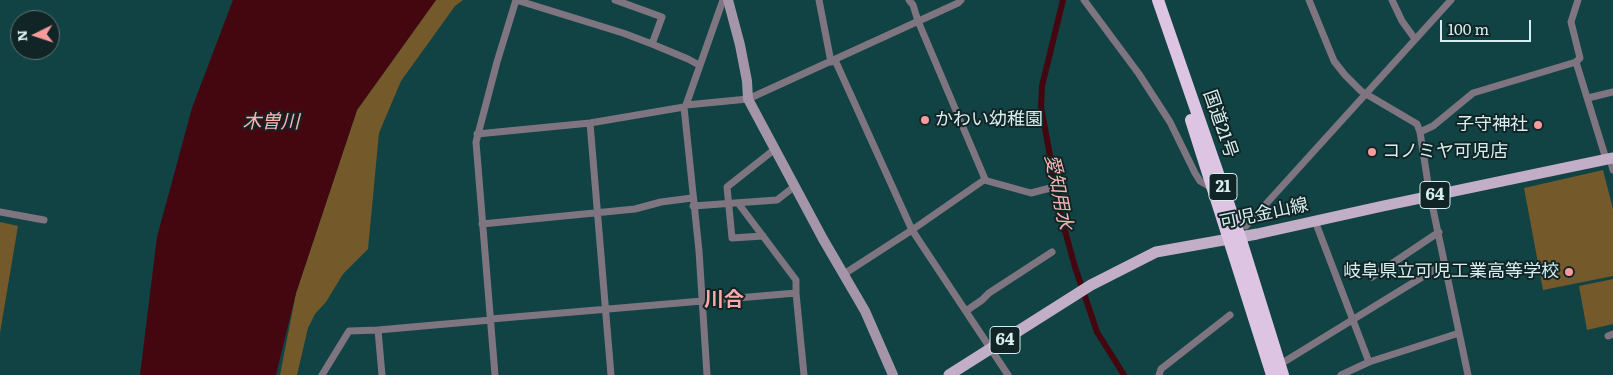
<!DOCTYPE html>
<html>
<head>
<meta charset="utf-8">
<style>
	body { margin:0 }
	#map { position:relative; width:1613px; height:375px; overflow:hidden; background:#114244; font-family:Literata,serif }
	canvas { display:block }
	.north { position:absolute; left:10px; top:10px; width:50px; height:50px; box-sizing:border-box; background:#122526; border:1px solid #607576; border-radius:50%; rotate:266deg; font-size:14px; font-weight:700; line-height:20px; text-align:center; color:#d6eeef }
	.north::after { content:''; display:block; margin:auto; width:18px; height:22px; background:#f59b9b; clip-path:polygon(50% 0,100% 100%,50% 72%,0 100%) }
	.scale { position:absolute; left:1440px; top:20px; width:91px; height:22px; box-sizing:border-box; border:2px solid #d6eeef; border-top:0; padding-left:6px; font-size:15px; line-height:18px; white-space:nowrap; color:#d6eeef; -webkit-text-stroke:4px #122526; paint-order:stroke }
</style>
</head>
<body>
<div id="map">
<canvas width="1613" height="375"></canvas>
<div class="north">N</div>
<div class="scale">100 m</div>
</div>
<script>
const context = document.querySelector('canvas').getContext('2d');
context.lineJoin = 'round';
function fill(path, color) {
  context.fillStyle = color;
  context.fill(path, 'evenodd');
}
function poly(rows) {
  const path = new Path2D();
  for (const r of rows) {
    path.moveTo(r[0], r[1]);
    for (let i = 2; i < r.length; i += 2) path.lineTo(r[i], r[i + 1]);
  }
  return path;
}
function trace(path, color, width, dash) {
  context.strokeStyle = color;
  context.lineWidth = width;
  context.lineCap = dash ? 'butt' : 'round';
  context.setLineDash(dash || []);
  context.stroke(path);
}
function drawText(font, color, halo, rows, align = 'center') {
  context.font = font + ' Literata,"Noto Sans JP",serif';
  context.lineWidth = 4;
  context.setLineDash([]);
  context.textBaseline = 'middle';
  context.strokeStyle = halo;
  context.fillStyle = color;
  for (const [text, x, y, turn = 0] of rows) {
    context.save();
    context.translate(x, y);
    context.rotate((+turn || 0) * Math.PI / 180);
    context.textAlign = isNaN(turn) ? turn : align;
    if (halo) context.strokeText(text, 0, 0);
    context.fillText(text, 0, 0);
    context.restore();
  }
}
const green = poly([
	[436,0,463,0,455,6,401,81,379,133,368,249,343,274,326,302,315,314,308,328,297,375,280,375,296,293,357,110],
	[1603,170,1613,209,1613,276,1543,290,1524,188],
	[0,222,18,226,0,333],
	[1613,279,1613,324,1587,330,1579,286]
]);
const water = poly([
	[233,0,436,0,357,110,296,293,276,375,140,375,157,237,192,108]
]);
const canal = poly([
	[1063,0,1042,86,1041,107,1062,220,1075,267,1097,332,1124,375]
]);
const street = poly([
	[516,0,623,33,652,44],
	[615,0,662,17,652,44,688,59,699,65],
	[819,0,831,62],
	[909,0,913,5,918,21,985,179,984,180],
	[1084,0,1139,74,1170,122,1195,173,1200,181,1212,188],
	[1309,0,1334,61,1345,75,1361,91,1417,124,1420,132,1429,190,1468,375],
	[1392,0,1402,21,1415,39],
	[835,60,912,230,1008,375],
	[1576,62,1606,159],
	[1588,98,1613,92],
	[686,105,723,0],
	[684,107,699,251,707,375],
	[590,123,611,375],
	[1420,132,1433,126,1473,93,1576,62,1580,58,1571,22,1578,0],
	[477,134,590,123,684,107,686,105,748,99,958,3,961,0],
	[1610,158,1613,170],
	[738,203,796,280,796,293],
	[693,206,777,200,795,186],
	[0,212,44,220],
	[1315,221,1369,362],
	[482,224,635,209,661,202,692,198],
	[1246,226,1451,0],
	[763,236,732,238,727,187,775,149],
	[844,274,912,230,984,180,1031,193,1062,185],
	[1372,277,1439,232],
	[966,311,982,300,989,293,1052,252],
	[491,319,796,293,804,375],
	[378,330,382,375],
	[1608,336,1613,334],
	[1279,365,1445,263],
	[322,375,349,331,378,330,491,320],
	[495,375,476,142,497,62,516,0],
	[1159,375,1161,369,1230,315],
	[1341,375,1369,362,1459,333]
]);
const secondary = poly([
	[728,0,740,45,747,81,748,99,823,239,865,311,893,375]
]);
const primary = poly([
	[949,375,1091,285,1156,252,1257,234,1383,206,1613,158]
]);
const highway = poly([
	[1158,0,1240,237,1283,375],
	[1191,120,1272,375]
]);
const markers = [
	[925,120,5,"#f59b9b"],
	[1538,125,5,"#f59b9b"],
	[1372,152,5,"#f59b9b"],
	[1569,272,5,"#f59b9b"]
];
const shields = [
	[1223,187,28],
	[1435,195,30],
	[1005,340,30]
];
const shieldNames = [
	["21",1223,187],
	["64",1435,195],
	["64",1005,340]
];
const poiNames = [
	["かわい幼稚園",935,120],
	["子守神社",1528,125,"right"],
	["コノミヤ可児店",1382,152],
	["岐阜県立可児工業高等学校",1559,272,"right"]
];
const streetNames = [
	["国道21号",1220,124,71],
	["可児金山線",1264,214,-12]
];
const waterNames = [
	["木曽川",271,122],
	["愛知用水",1058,192,79]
];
const quarterNames = [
	["川合",724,300]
];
fill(green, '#74592b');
fill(water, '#440710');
trace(canal, '#440710', 6);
trace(street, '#7f7581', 7);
trace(secondary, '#a595a9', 10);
trace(primary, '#c3aec8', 11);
trace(highway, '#ddc4e3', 12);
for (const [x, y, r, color] of markers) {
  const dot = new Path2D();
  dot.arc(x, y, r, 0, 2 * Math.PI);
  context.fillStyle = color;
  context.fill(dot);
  trace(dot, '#122526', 2);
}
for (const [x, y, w] of shields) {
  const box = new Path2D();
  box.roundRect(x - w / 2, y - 13.5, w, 27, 4);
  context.fillStyle = '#122526';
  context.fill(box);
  trace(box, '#d6eeef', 1);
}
drawText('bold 16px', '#d6eeef', null, shieldNames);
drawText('18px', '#d6eeef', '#122526', poiNames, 'left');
drawText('18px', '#d6eeef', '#122526', streetNames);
drawText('italic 19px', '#fcb3b3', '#122526', waterNames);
drawText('bold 20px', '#fca8a8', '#122526', quarterNames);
</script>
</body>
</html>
